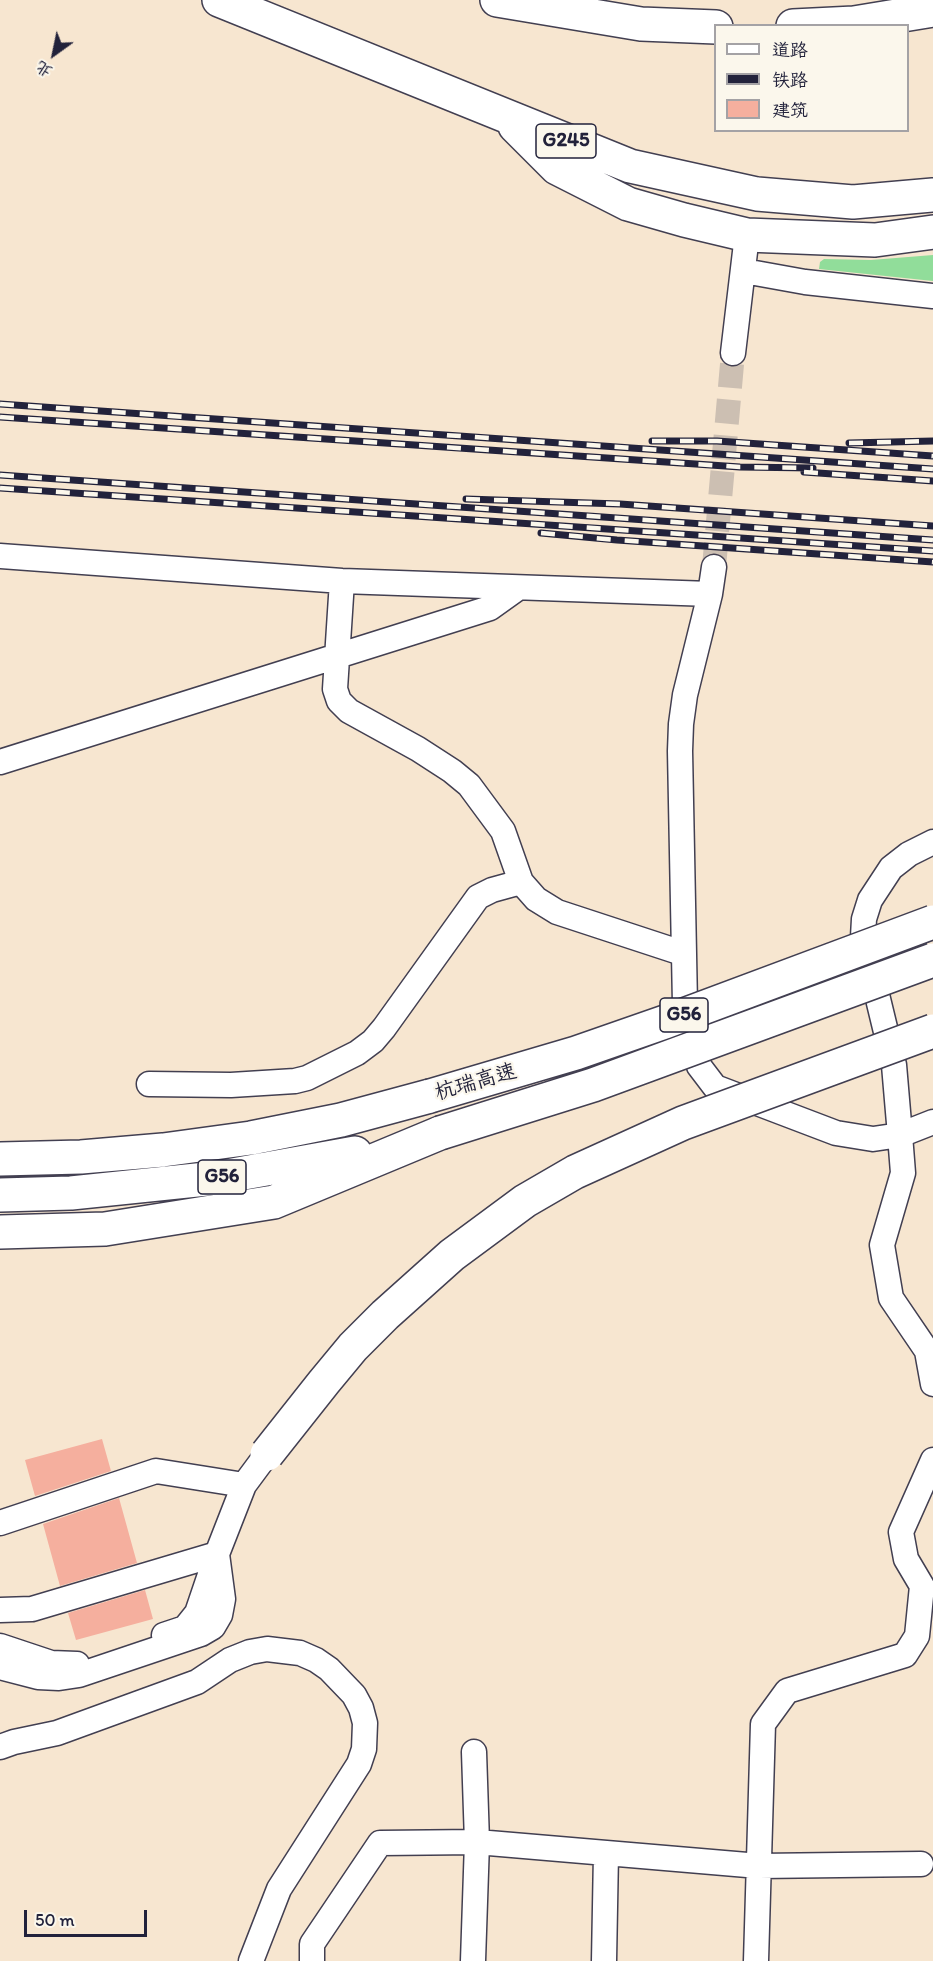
<!DOCTYPE html>
<html>
<head>
<meta charset="utf-8">
<style>
	body { margin:0 }
	#map { position:relative; width:933px; height:1961px; overflow:hidden; background:#f7e6d0; font-family:Itim,"LXGW WenKai TC",sans-serif }
	canvas { display:block }
	.legend { position:absolute; left:714px; top:24px; width:195px; height:108px; box-sizing:border-box; background:#fbf7ec; border:2px solid #a4a2a5; margin:0; padding:8px 10px; list-style:none; font-size:18px; color:#22223b }
	.legend li { display:flex; align-items:center; gap:12px; height:30px }
	.legend b { width:30px; border:2px solid #a4a2a5 }
	.north { position:absolute; left:24px; top:24px; width:60px; height:60px; -webkit-text-stroke:4px #fbf7ec; paint-order:stroke; rotate:213deg; font-size:16px; font-weight:700; line-height:24px; text-align:center; color:#22223b }
	.north::after { content:''; display:block; margin:auto; width:21px; height:27px; background:#22223b; clip-path:polygon(50% 0,100% 100%,50% 72%,0 100%) }
	.scale { position:absolute; left:24px; top:1910px; width:123px; height:27px; box-sizing:border-box; border:3px solid #22223b; border-top:0; padding-left:8px; font-size:18px; line-height:21px; white-space:nowrap; color:#22223b; -webkit-text-stroke:4px #fbf7ec; paint-order:stroke }
</style>
</head>
<body>
<div id="map">
<canvas width="933" height="1961"></canvas>
<ul class="legend">
<li><b style="height:8px;background:#fff"></b>道路</li>
<li><b style="height:8px;background:#22223b"></b>铁路</li>
<li><b style="height:16px;background:#f5af9e"></b>建筑</li>
</ul>
<div class="north">北</div>
<div class="scale">50 m</div>
</div>
<script>
const context = document.querySelector('canvas').getContext('2d');
context.lineJoin = 'round';
function fill(path, color) {
  context.fillStyle = color;
  context.fill(path, 'evenodd');
}
function poly(rows) {
  const path = new Path2D();
  for (const r of rows) {
    path.moveTo(r[0], r[1]);
    for (let i = 2; i < r.length; i += 2) path.lineTo(r[i], r[i + 1]);
  }
  return path;
}
function trace(path, color, width, dash) {
  context.strokeStyle = color;
  context.lineWidth = width;
  context.lineCap = dash ? 'butt' : 'round';
  context.setLineDash(dash || []);
  context.stroke(path);
}
function drawText(font, color, halo, rows, align = 'center') {
  context.font = font + ' Itim,"LXGW WenKai TC",sans-serif';
  context.lineWidth = 4.5;
  context.setLineDash([]);
  context.textBaseline = 'middle';
  context.strokeStyle = halo;
  context.fillStyle = color;
  for (const [text, x, y, turn = 0] of rows) {
    context.save();
    context.translate(x, y);
    context.rotate((+turn || 0) * Math.PI / 180);
    context.textAlign = isNaN(turn) ? turn : align;
    if (halo) context.strokeText(text, 0, 0);
    context.fillText(text, 0, 0);
    context.restore();
  }
}
const green = poly([
	[933,255,933,281,819,269,820,262,824,259,871,260]
]);
const building = poly([
	[102,1439,111,1471,35,1496,25,1460],
	[119,1498,137,1563,60,1586,43,1524],
	[145,1590,153,1619,76,1640,68,1613]
]);
const minorTunnel = poly([
	[714,567,733,353]
]);
const minor = poly([
	[744,271,805,282,933,296],
	[733,353,747,235],
	[0,556,342,581,710,594],
	[714,567,710,594,685,695,681,724,680,751,685,1005,690,1040,699,1066,715,1087,836,1133,873,1139,900,1135,933,1122],
	[342,581,335,689,339,701,349,711,418,749,452,771,469,785,503,831,521,882,536,899,557,912,682,953],
	[0,762,490,608,518,588],
	[933,842,909,854,891,868,870,900,864,919,863,937,894,1065,900,1135,903,1173,882,1245,891,1298,927,1351,933,1384],
	[149,1084,231,1085,295,1081,307,1078,357,1053,373,1041,384,1028,478,897,492,890,521,882],
	[0,1523,156,1471,244,1485],
	[0,1610,32,1609,217,1554,223,1599,220,1615,213,1627,201,1634,79,1675,59,1678,38,1677,0,1667],
	[164,1635,185,1628,197,1613,217,1554,244,1485,267,1454],
	[0,1646,51,1663,77,1664],
	[0,1747,14,1742,57,1733,197,1682,230,1660,250,1652,267,1649,300,1653,316,1660,329,1669,354,1695,361,1708,365,1723,364,1749,359,1764,279,1889,251,1961],
	[312,1961,312,1944,380,1843,477,1842,759,1866,921,1864],
	[473,1961,477,1842,474,1752],
	[604,1961,606,1853],
	[756,1961,763,1724,787,1691,905,1655,917,1636,922,1586,906,1559,901,1532,933,1460]
]);
const highway = poly([
	[219,0,630,166,757,194,853,202,933,195],
	[497,0,641,24,716,27],
	[793,26,854,23,933,10],
	[515,126,557,168,628,204,684,220,747,235,875,240,933,232],
	[0,1159,81,1157,163,1150,251,1138,341,1120,430,1096],
	[0,1195,71,1193,216,1178,355,1153],
	[0,1232,105,1229,274,1202,440,1133]
]);
const rail = poly([
	[0,404,933,469],
	[0,417,740,467,813,468],
	[652,441,717,441,933,456],
	[849,443,933,441],
	[804,472,933,481],
	[0,475,933,540],
	[0,488,933,551],
	[466,499,620,504,933,526],
	[541,533,617,540,933,562]
]);
const highwayBridge = poly([
	[430,1096,576,1053,665,1022,933,922],
	[440,1133,593,1085,933,960],
	[267,1454,324,1382,353,1347,385,1315,452,1255,525,1201,575,1172,683,1123,933,1031]
]);
const shields = [
	[566,141,60],
	[684,1015,48],
	[222,1177,48]
];
const shieldNames = [
	["G245",566,141],
	["G56",684,1015],
	["G56",222,1177]
];
const streetNames = [
	["杭瑞高速",476,1083,-16]
];
fill(green, '#91dd9a');
fill(building, '#f5af9e');
trace(minorTunnel, '#ccbfb2', 24, [24, 12]);
trace(minor, '#423f51', 27);
trace(highway, '#423f51', 36);
trace(minor, '#fff', 24);
trace(highway, '#fff', 33);
trace(rail, '#22223b', 7);
trace(rail, '#fbf7ec', 4.5, [14]);
trace(highwayBridge, '#423f51', 36, []);
trace(highwayBridge, '#fff', 33);
for (const [x, y, w] of shields) {
  const box = new Path2D();
  box.roundRect(x - w / 2, y - 17, w, 34, 4.5);
  context.fillStyle = '#fbf7ec';
  context.fill(box);
  trace(box, '#22223b', 1.5);
}
drawText('bold 20px', '#22223b', null, shieldNames);
drawText('21px', '#22223b', '#fbf7ec', streetNames);
</script>
</body>
</html>
